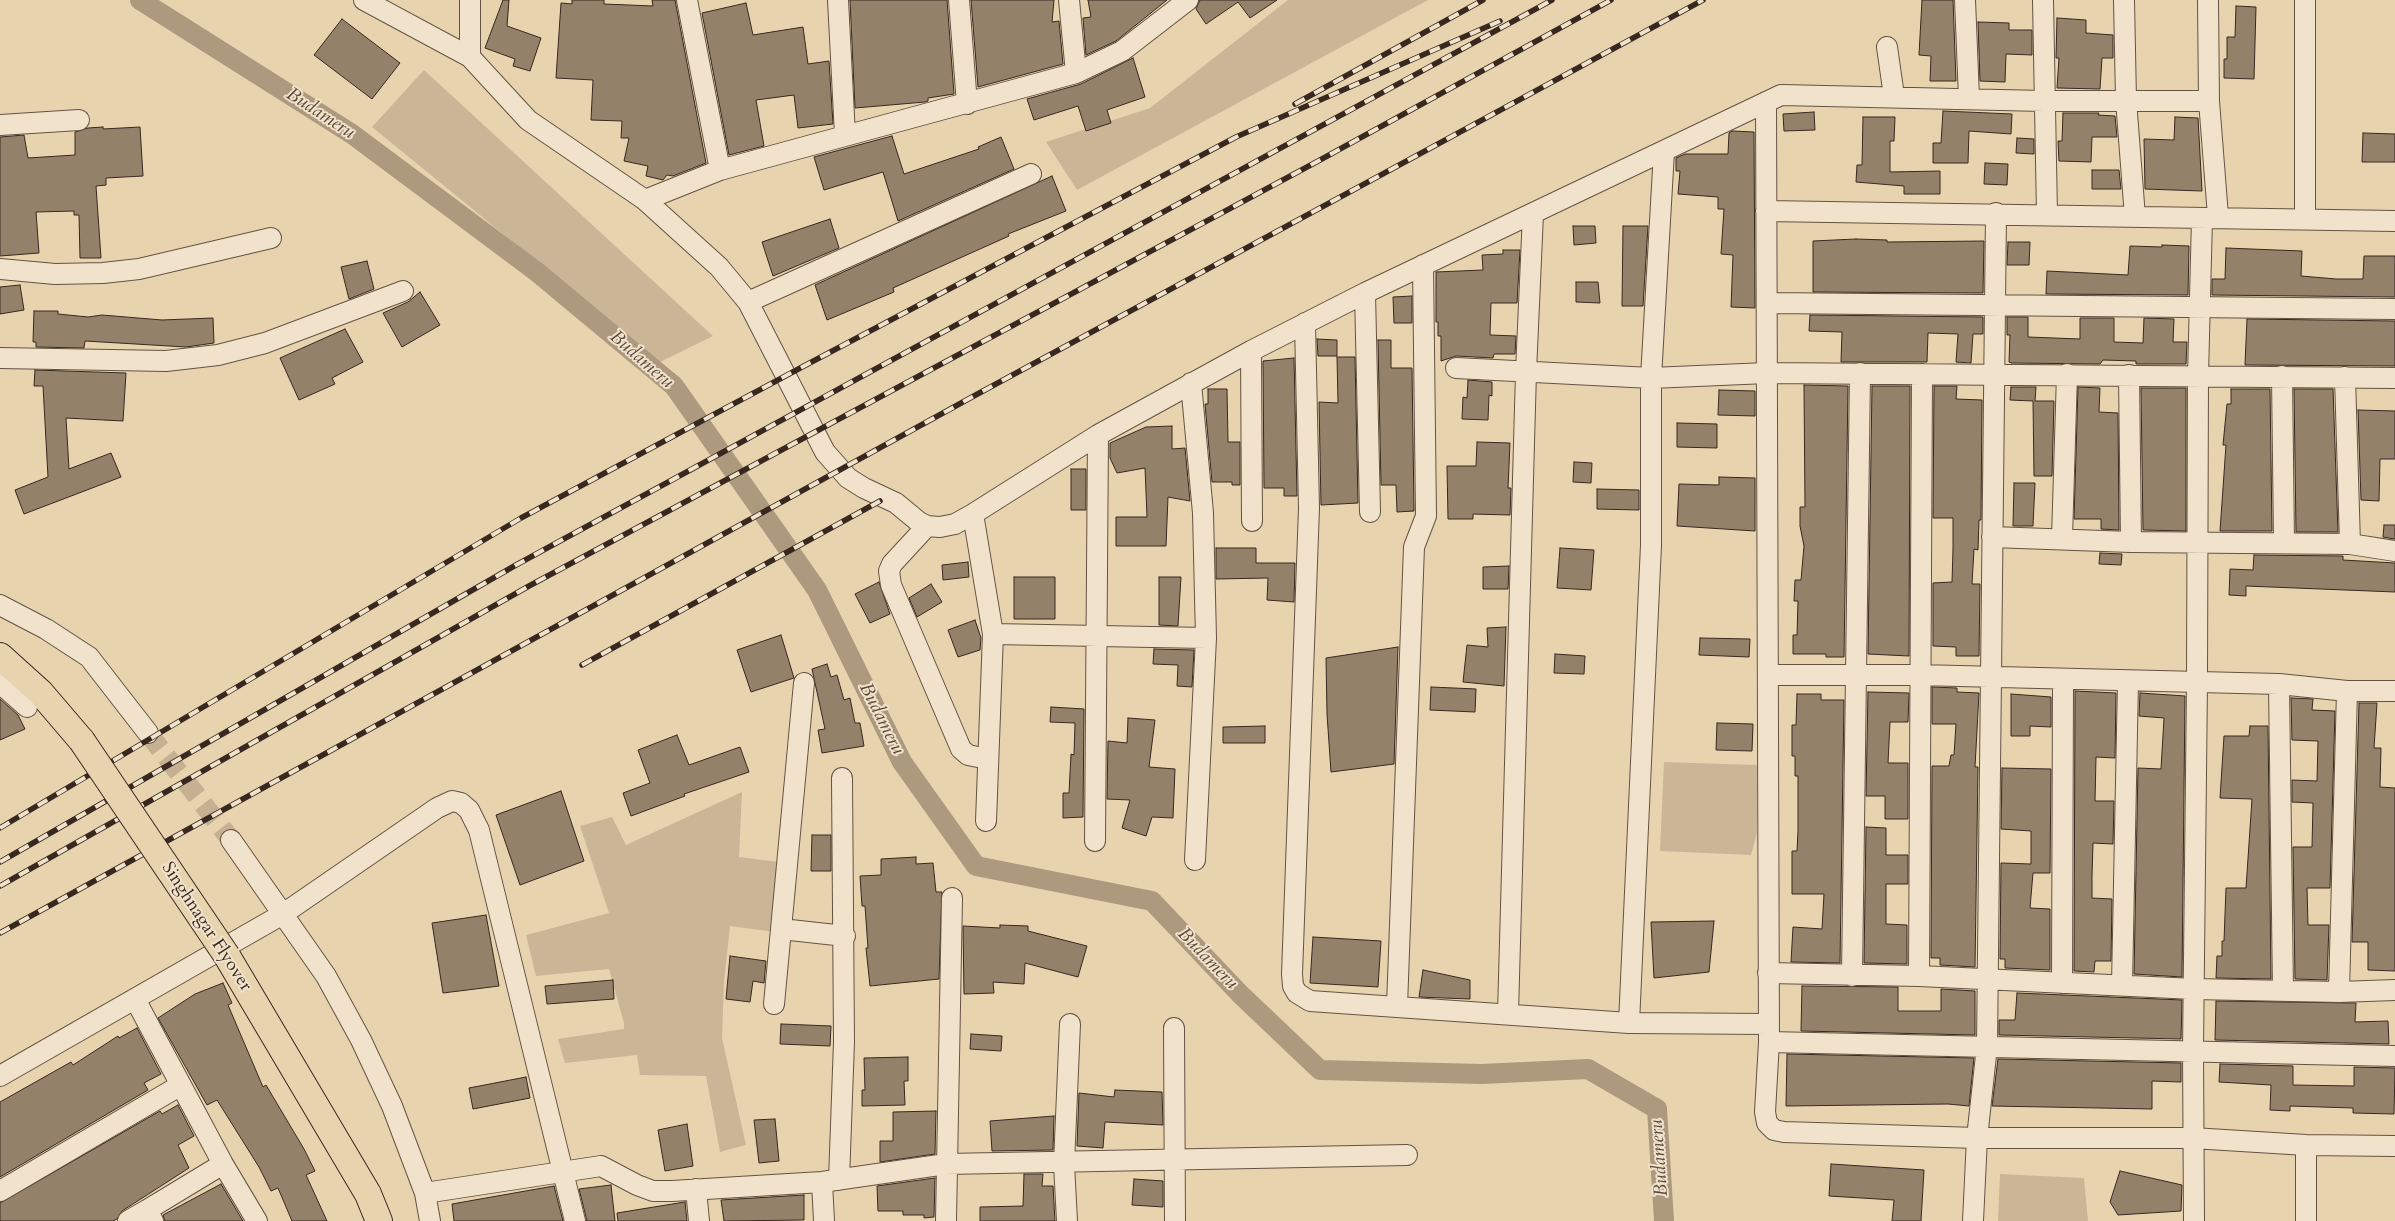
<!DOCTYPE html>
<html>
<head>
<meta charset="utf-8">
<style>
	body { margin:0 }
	canvas { display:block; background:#e8d3af }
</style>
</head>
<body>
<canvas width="2395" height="1221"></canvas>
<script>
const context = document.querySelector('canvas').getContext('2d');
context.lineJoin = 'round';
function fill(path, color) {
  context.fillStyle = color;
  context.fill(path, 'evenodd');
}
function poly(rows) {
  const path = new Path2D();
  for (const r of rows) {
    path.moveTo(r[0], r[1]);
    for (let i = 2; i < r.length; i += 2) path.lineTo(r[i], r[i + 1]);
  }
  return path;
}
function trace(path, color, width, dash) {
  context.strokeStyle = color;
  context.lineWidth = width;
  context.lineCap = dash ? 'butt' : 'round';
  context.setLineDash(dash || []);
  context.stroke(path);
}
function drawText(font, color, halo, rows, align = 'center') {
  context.font = font + ' Cardo,serif';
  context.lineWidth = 4;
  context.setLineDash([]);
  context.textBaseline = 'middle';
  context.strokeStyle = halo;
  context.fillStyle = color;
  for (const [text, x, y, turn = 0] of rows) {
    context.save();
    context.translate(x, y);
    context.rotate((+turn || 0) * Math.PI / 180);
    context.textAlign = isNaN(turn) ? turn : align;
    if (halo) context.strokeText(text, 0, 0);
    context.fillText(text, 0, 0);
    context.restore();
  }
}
const green = poly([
	[1288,0,1428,0,1077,190,1046,142,1150,108],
	[424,70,713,336,660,362,372,127],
	[1664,762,1757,765,1757,833,1751,855,1660,851],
	[742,792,739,857,779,862,775,932,730,926,724,982,722,1038,746,1145,720,1152,706,1076,640,1075,637,1055,565,1063,558,1039,624,1029,624,1023,609,969,536,976,526,935,609,913,580,826,612,817,626,845],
	[2000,1174,2084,1178,2088,1221,1998,1221]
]);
const canal = poly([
	[140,0,352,134,537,272,674,386,817,590,902,762,976,866,1152,901,1240,994,1320,1070,1482,1074,1588,1069,1657,1109,1664,1221]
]);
const building = poly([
	[503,0,509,0,507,26,541,38,530,71,513,66,515,59,485,48,503,0],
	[572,0,604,0,604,4,653,6,652,0,675,0,706,163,673,176,667,175,663,180,646,176,648,166,624,161,629,138,621,138,622,121,591,120,593,80,556,78,561,3,572,4,572,0],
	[850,0,947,0,954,94,928,98,928,101,925,102,855,108,850,0],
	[971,0,1054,0,1052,22,1059,21,1063,64,978,87,971,0],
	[1088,0,1167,0,1116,41,1086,55,1083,18,1091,17,1088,0],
	[1200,0,1277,0,1250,18,1238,2,1206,24,1196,9,1200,0],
	[1922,0,1953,0,1956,81,1930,81,1931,56,1919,55,1922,0],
	[746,3,753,35,803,27,808,64,829,61,833,124,798,128,794,95,756,100,764,146,729,155,702,13,746,3],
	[2236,6,2256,7,2254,79,2224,78,2224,59,2227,59,2227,37,2235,37,2236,6],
	[2057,18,2086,20,2086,33,2113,35,2113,58,2102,58,2100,89,2057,88,2059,58,2056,58,2057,18],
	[342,19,400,63,372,99,314,55,342,19],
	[1978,22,2009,23,2009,30,2032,30,2032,55,2006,54,2005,82,1980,81,1978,22],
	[1133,58,1145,97,1107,110,1111,123,1086,131,1078,106,1034,120,1027,99,1081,84,1133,58],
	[1943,111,2012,114,2011,134,1969,131,1968,163,1933,163,1933,143,1941,143,1943,111],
	[1814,112,1815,130,1784,131,1783,114,1814,112],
	[2063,113,2099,113,2098,115,2115,116,2117,137,2092,137,2091,162,2059,161,2058,141,2062,141,2063,113],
	[1863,117,1895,117,1894,141,1890,141,1890,172,1940,171,1940,194,1904,194,1904,186,1856,182,1857,165,1862,165,1863,117],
	[2175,117,2198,118,2202,191,2145,189,2144,139,2174,140,2175,117],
	[103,127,103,129,140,127,143,176,106,178,106,185,96,186,101,258,80,258,79,215,74,215,74,211,36,212,39,253,0,256,0,137,24,135,28,158,75,155,75,132,88,128,103,127],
	[1732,131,1754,132,1755,308,1731,307,1733,255,1721,254,1724,209,1718,209,1718,197,1678,194,1680,171,1676,171,1676,158,1685,154,1728,154,1729,133,1732,131],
	[2363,133,2395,134,2395,162,2362,162,2363,133],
	[892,136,904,174,979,149,978,147,1001,137,1014,169,898,221,883,172,824,190,814,157,892,136],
	[2017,138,2034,139,2034,154,2016,153,2017,138],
	[1985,163,2008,164,2007,185,1984,184,1985,163],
	[2092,170,2119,170,2121,189,2092,189,2092,170],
	[1052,176,1066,211,1008,234,1009,236,893,288,894,292,827,320,815,285,1052,176],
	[830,219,839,248,773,276,762,242,830,219],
	[1573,226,1595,226,1596,243,1574,245,1573,226],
	[1623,226,1648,226,1643,306,1622,306,1623,226],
	[1856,239,1887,240,1887,242,1984,241,1983,293,1813,292,1813,241,1856,239],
	[2008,242,2030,242,2029,265,2007,265,2008,242],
	[2162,245,2189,246,2188,295,2046,294,2047,271,2128,275,2130,246,2162,247,2162,245],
	[2226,248,2302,251,2301,276,2336,279,2363,279,2364,256,2395,256,2395,297,2212,295,2212,279,2225,279,2226,248],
	[1503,250,1520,250,1517,303,1491,303,1490,335,1516,336,1515,354,1494,354,1493,358,1456,356,1441,361,1441,336,1438,336,1438,322,1436,322,1436,272,1483,270,1482,255,1503,254,1503,250],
	[367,261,374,289,349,299,341,267,367,261],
	[1576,282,1598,282,1600,303,1576,302,1576,282],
	[20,285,24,310,0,314,0,287,20,285],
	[420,292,440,325,402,347,383,313,408,302,420,292],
	[1412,296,1412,323,1394,323,1393,297,1412,296],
	[34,311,58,311,58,314,88,317,102,315,162,320,213,318,214,343,186,347,85,341,84,348,36,347,36,342,33,342,34,311],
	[1810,315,1983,317,1983,334,1973,334,1971,363,1956,362,1958,334,1928,333,1927,362,1841,362,1842,332,1809,331,1810,315],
	[2007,317,2028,317,2028,337,2080,339,2080,318,2114,318,2114,342,2143,343,2144,318,2174,319,2173,342,2187,342,2186,364,2136,364,2136,361,2103,360,2100,364,2011,363,2009,362,2010,335,2007,335,2007,317],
	[2247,319,2395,321,2395,366,2245,365,2247,319],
	[345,329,363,362,332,378,335,384,299,400,280,358,345,329],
	[1317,339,1337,340,1337,356,1318,356,1317,339],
	[1378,340,1391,340,1391,368,1412,368,1414,511,1397,512,1396,485,1381,485,1378,340],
	[1337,357,1355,357,1358,503,1321,505,1319,402,1338,403,1337,357],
	[1294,358,1297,496,1284,496,1284,488,1264,488,1263,361,1294,358],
	[35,370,126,373,123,421,66,418,69,469,111,453,121,477,24,514,15,490,48,477,43,386,34,386,35,370],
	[1468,380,1492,382,1492,396,1489,395,1488,420,1462,419,1463,397,1467,398,1468,380],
	[1804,385,1848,386,1844,657,1826,657,1826,654,1793,654,1793,635,1797,635,1798,601,1794,601,1795,580,1801,580,1804,546,1800,526,1800,507,1805,507,1804,385],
	[1872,386,1910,386,1909,656,1868,654,1872,386],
	[1934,386,1957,386,1956,399,1982,400,1981,520,1979,520,1978,550,1974,549,1972,584,1980,584,1979,656,1956,656,1956,647,1933,646,1933,583,1952,582,1953,549,1953,518,1933,518,1934,386],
	[2011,387,2036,387,2035,401,2054,401,2052,476,2034,476,2033,401,2010,400,2011,387],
	[2078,387,2100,388,2099,412,2118,413,2119,530,2101,529,2101,519,2074,519,2078,387],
	[2141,388,2186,388,2186,531,2143,530,2141,388],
	[1208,389,1227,389,1228,442,1240,442,1240,485,1232,485,1232,482,1212,482,1205,404,1208,404,1208,389],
	[2231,389,2270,389,2272,531,2220,531,2226,445,2223,445,2227,404,2231,404,2231,389],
	[2294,389,2333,389,2338,532,2296,532,2294,389],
	[1719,390,1755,391,1755,416,1718,415,1719,390],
	[2358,410,2395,411,2395,459,2380,459,2379,501,2361,500,2358,410],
	[1677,423,1717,424,1717,448,1677,447,1677,423],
	[1172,426,1172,449,1185,448,1190,501,1168,497,1166,546,1116,546,1116,517,1147,517,1145,468,1117,473,1110,458,1110,443,1146,427,1172,426],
	[1477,442,1510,443,1508,488,1511,488,1510,515,1473,514,1473,519,1448,519,1447,466,1476,466,1477,442],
	[1574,462,1592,463,1591,483,1573,482,1574,462],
	[1071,469,1086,469,1086,510,1071,510,1071,469],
	[1719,477,1755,478,1755,531,1677,526,1679,484,1719,485,1719,477],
	[2014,483,2035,483,2033,526,2013,526,2014,483],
	[1597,489,1639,490,1639,510,1597,509,1597,489],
	[2384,525,2395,525,2395,539,2383,537,2384,525],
	[1216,548,1256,548,1256,563,1295,563,1294,602,1267,600,1268,578,1216,579,1216,548],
	[1560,548,1594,550,1591,590,1557,588,1560,548],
	[2100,553,2122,554,2121,565,2099,564,2100,553],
	[2254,555,2343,556,2343,560,2395,563,2395,592,2246,586,2246,596,2229,595,2230,569,2253,570,2254,555],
	[968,562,969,577,943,580,942,565,968,562],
	[1509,566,1508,589,1483,589,1483,567,1509,566],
	[1014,577,1055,577,1055,619,1014,619,1014,577],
	[1159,577,1181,577,1178,626,1159,625,1159,577],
	[879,582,890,614,870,623,855,594,879,582],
	[931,584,942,602,917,617,909,598,931,584],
	[975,620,981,638,980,650,958,657,948,630,975,620],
	[1506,627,1504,686,1463,682,1467,645,1488,647,1487,628,1506,627],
	[781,635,794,678,751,692,737,650,781,635],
	[1700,638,1750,639,1749,657,1699,655,1700,638],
	[1398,647,1394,764,1331,772,1327,714,1326,658,1398,647],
	[1154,649,1194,650,1192,687,1177,686,1178,665,1153,664,1154,649],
	[1555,654,1585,656,1584,674,1554,673,1555,654],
	[827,664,831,677,837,675,844,700,850,698,855,723,860,723,864,746,822,753,818,730,825,729,812,669,827,664],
	[1431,687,1476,689,1475,712,1430,710,1431,687],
	[1932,687,1957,688,1957,692,1979,693,1975,767,1978,767,1975,967,1940,965,1940,958,1931,958,1932,766,1949,766,1951,755,1954,755,1956,724,1932,724,1932,687],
	[2075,691,2116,693,2115,758,2096,757,2095,801,2114,801,2113,844,2093,843,2092,876,2092,898,2112,899,2111,961,2095,961,2094,972,2074,971,2075,691],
	[1868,692,1909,693,1908,722,1890,722,1888,763,1908,763,1908,819,1885,819,1885,796,1866,796,1868,692],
	[2140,693,2185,696,2182,977,2134,974,2138,768,2161,769,2164,718,2139,716,2140,693],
	[1797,694,1821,694,1821,700,1844,700,1840,963,1791,962,1793,927,1822,929,1824,894,1792,894,1792,851,1797,851,1798,831,1798,776,1795,776,1795,756,1792,756,1792,725,1796,725,1797,694],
	[2011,694,2051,697,2051,727,2030,726,2030,736,2011,736,2011,694],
	[2291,698,2313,699,2312,710,2335,711,2330,888,2307,888,2308,925,2329,925,2327,980,2295,979,2293,847,2312,847,2313,803,2292,802,2292,780,2317,781,2318,741,2292,740,2291,698],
	[0,699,18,715,25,729,0,740,0,699],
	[2359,703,2377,703,2374,748,2381,748,2380,787,2395,788,2395,971,2368,970,2368,942,2352,942,2359,703],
	[1051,707,1084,709,1083,817,1063,818,1063,793,1069,793,1071,754,1074,755,1075,723,1050,722,1051,707],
	[1128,718,1155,720,1149,767,1175,769,1173,818,1152,817,1146,836,1122,828,1130,800,1107,799,1108,741,1127,743,1128,718],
	[1717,723,1753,724,1752,751,1716,750,1717,723],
	[1265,726,1265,743,1223,743,1223,727,1265,726],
	[2250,726,2268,726,2271,979,2216,978,2217,956,2222,956,2222,941,2224,941,2226,888,2246,888,2252,799,2220,798,2224,736,2249,736,2250,726],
	[677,735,689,765,740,747,749,772,684,794,685,796,631,816,623,793,650,783,638,750,677,735],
	[2002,768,2051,769,2050,873,2033,873,2030,908,2050,909,2050,970,2005,968,2005,959,2000,959,2001,863,2031,864,2031,831,2001,829,2002,768],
	[561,791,584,861,520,885,496,815,561,791],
	[1866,827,1886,828,1886,855,1908,855,1908,884,1886,884,1886,924,1907,925,1907,964,1864,963,1866,827],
	[812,835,831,835,831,871,811,871,812,835],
	[916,857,916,864,933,863,936,892,942,892,939,979,870,986,866,948,868,948,865,906,862,906,860,876,881,875,881,859,916,857],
	[486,915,499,986,443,993,432,923,486,915],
	[1714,921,1709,972,1654,978,1651,922,1714,921],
	[1000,925,1028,926,1028,931,1087,946,1078,977,1025,963,1024,984,993,982,994,993,964,994,963,926,1000,928,1000,925],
	[1313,937,1381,941,1378,987,1310,983,1313,937],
	[730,956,766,961,764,983,753,981,750,1002,726,999,730,956],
	[1423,970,1470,980,1470,999,1419,997,1423,970],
	[613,980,614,999,547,1004,545,986,613,980],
	[223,983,232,1003,228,1005,263,1087,266,1085,304,1149,315,1171,306,1175,327,1221,292,1221,278,1188,271,1191,259,1167,217,1100,207,1105,158,1018,195,994,223,983],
	[1802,986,1898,987,1898,1011,1941,1011,1941,989,1975,991,1975,1035,1801,1031,1802,986],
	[2017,993,2182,1000,2181,1039,1999,1035,1999,1020,2015,1020,2017,993],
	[2216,1001,2356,1003,2355,1022,2388,1021,2389,1044,2215,1040,2216,1001],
	[781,1024,831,1026,830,1046,780,1044,781,1024],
	[137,1028,161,1074,144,1083,148,1090,0,1177,0,1102,71,1062,73,1065,118,1036,119,1038,137,1028],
	[971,1034,1002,1036,1001,1051,970,1049,971,1034],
	[1787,1054,1974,1058,1969,1106,1948,1104,1786,1106,1787,1054],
	[908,1057,908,1081,904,1081,905,1105,862,1106,862,1090,865,1090,864,1058,908,1057],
	[1998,1059,2181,1063,2181,1082,2152,1081,2152,1109,1992,1106,1998,1059],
	[2220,1064,2293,1066,2293,1085,2354,1086,2354,1067,2395,1068,2394,1114,2353,1113,2353,1108,2290,1106,2290,1111,2270,1110,2271,1085,2219,1082,2220,1064],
	[526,1077,530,1098,473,1109,469,1088,526,1077],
	[1115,1090,1162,1092,1163,1125,1105,1122,1103,1148,1077,1146,1079,1093,1114,1097,1115,1090],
	[178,1105,194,1136,178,1145,189,1168,122,1211,117,1219,113,1221,0,1221,0,1203,160,1111,162,1114,178,1105],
	[936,1111,935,1154,880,1162,880,1141,893,1141,893,1112,936,1111],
	[1054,1116,1053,1150,992,1151,990,1121,1054,1116],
	[775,1119,779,1161,759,1163,754,1120,775,1119],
	[687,1124,693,1166,665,1171,658,1130,687,1124],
	[1831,1164,1924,1170,1921,1221,1892,1221,1894,1200,1829,1196,1831,1164],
	[2120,1171,2182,1185,2181,1211,2118,1215,2110,1202,2120,1171],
	[1024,1174,1043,1174,1042,1186,1053,1186,1055,1221,980,1221,980,1207,1023,1206,1024,1174],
	[935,1178,934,1217,924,1218,924,1215,903,1215,903,1211,878,1211,877,1186,935,1178],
	[1134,1179,1163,1181,1163,1207,1132,1205,1134,1179],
	[221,1184,243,1221,165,1221,163,1215,221,1184],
	[611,1185,615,1221,587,1221,579,1189,611,1185],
	[554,1186,563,1221,454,1221,452,1204,554,1186],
	[804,1195,804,1220,724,1221,721,1200,804,1195],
	[685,1202,687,1221,618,1221,617,1213,685,1202]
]);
const minorTunnel = poly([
	[148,733,231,840]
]);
const minor = poly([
	[364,0,470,57,528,120,645,200,719,267,748,302,825,452,848,478,864,488,896,503,919,522,927,526,940,527,955,524,973,514],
	[838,0,845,135],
	[959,0,967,104],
	[1069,0,1076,73],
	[1965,0,1969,98],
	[2043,0,2047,214],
	[2124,0,2126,100,2135,217],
	[2208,0,2209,101],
	[1887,47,1894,96],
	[470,57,470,0],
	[1766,102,1769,1042,1765,1112,1767,1123,1774,1130,1784,1132,1977,1138,2192,1138,2306,1145,2395,1146],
	[0,125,79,120],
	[720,170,1076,73,1122,51,1188,0],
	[645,200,720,170,687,0],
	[1766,211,2395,221],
	[2305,219,2305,0],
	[0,269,55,274,103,273,139,269,271,238],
	[1365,293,1370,512],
	[748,302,1031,174],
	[1768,303,2395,309],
	[1305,323,1309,508,1292,974,1293,986,1297,993,1310,1001,1629,1023,1769,1024],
	[1251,351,1252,521],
	[0,358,166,361,218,355,265,343,403,291],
	[1456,368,1651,378,1767,373,2395,378],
	[2129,375,2131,542],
	[2282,376,2284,543],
	[2345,377,2350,544],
	[927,526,892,564,889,571,891,585,961,749,968,755,988,759],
	[1992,537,2131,542,2350,544,2395,551],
	[2062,538,2067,374],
	[0,605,46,629,89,657,148,733],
	[993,634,1206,638,1203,513,1191,383],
	[1768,675,1919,675,2279,684,2347,691,2395,691],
	[0,683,27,707],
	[2279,684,2283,991],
	[986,821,993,634,973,514,1098,435,1251,351,1365,293,1781,95,2044,101,2209,101,2218,216],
	[231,840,326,976,361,1040,392,1106,425,1193,430,1221],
	[1095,841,1098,435],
	[1195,860,1206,638],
	[781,929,845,936],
	[1768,973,1919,976,2194,989,2339,992,2395,990],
	[1852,976,1860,373],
	[1919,976,1922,374],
	[2062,983,2063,680],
	[2122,985,2128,681],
	[2339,992,2347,691],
	[135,999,223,1164,257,1221],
	[774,1004,804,683],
	[1397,1006,1414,547,1426,516,1423,265],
	[1508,1013,1526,372,1533,214],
	[1629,1023,1651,545,1651,378,1664,151],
	[1174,1028,1175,1221],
	[1769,1042,2395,1056],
	[0,1076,283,914,437,808,452,801,461,803,469,810,479,830,575,1221],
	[2306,1145,2306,1221],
	[839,1180,844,1042,842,778],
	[822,1182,824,1221],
	[696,1189,699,1221],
	[0,1191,181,1085],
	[425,1193,601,1166,637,1185,653,1191,672,1191,822,1182,946,1164,1407,1155],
	[128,1221,147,1210],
	[153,1221,147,1210,223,1164],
	[946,1221,952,898],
	[1067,1221,1064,1164,1070,1024],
	[1973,1221,1977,1138,1987,1046,1996,213],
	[2194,1221,2193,1051,2197,682,2198,376,2202,218]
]);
const major = poly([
	[0,656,41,693,82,741],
	[227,956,368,1194,379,1221]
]);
const rail = poly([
	[1295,104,1483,0],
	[582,665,880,501],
	[0,828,521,518,804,366,1236,137,1500,21],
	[0,862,516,565,1552,0],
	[0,886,529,586,1320,160,1611,0],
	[0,933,972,397,1703,0]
]);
const majorBridge = poly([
	[82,741,227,956]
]);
const streetNames = [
	["Singhnagar Flyover",206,927,57]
];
const waterNames = [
	["Budameru",320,114,33],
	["Budameru",641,360,41],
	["Budameru",881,719,63],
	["Budameru",1207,959,46],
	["Budameru",1660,1158,-94]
];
fill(green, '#cab697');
trace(canal, '#ac997e', 20);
fill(building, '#94816a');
trace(building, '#38281f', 1);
trace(minorTunnel, '#c5b192', 20, [20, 10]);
trace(minor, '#645343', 22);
trace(major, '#38281f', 28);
trace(minor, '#f0e2cb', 20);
trace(major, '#e8d3af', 26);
trace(rail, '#38281f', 5.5);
trace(rail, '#f0e2cb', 4, [11]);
trace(majorBridge, '#38281f', 28, []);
trace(majorBridge, '#e8d3af', 26);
drawText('18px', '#38281f', '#f0e2cb', streetNames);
drawText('italic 19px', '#5b4a3c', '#f0e2cb', waterNames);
</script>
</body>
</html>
